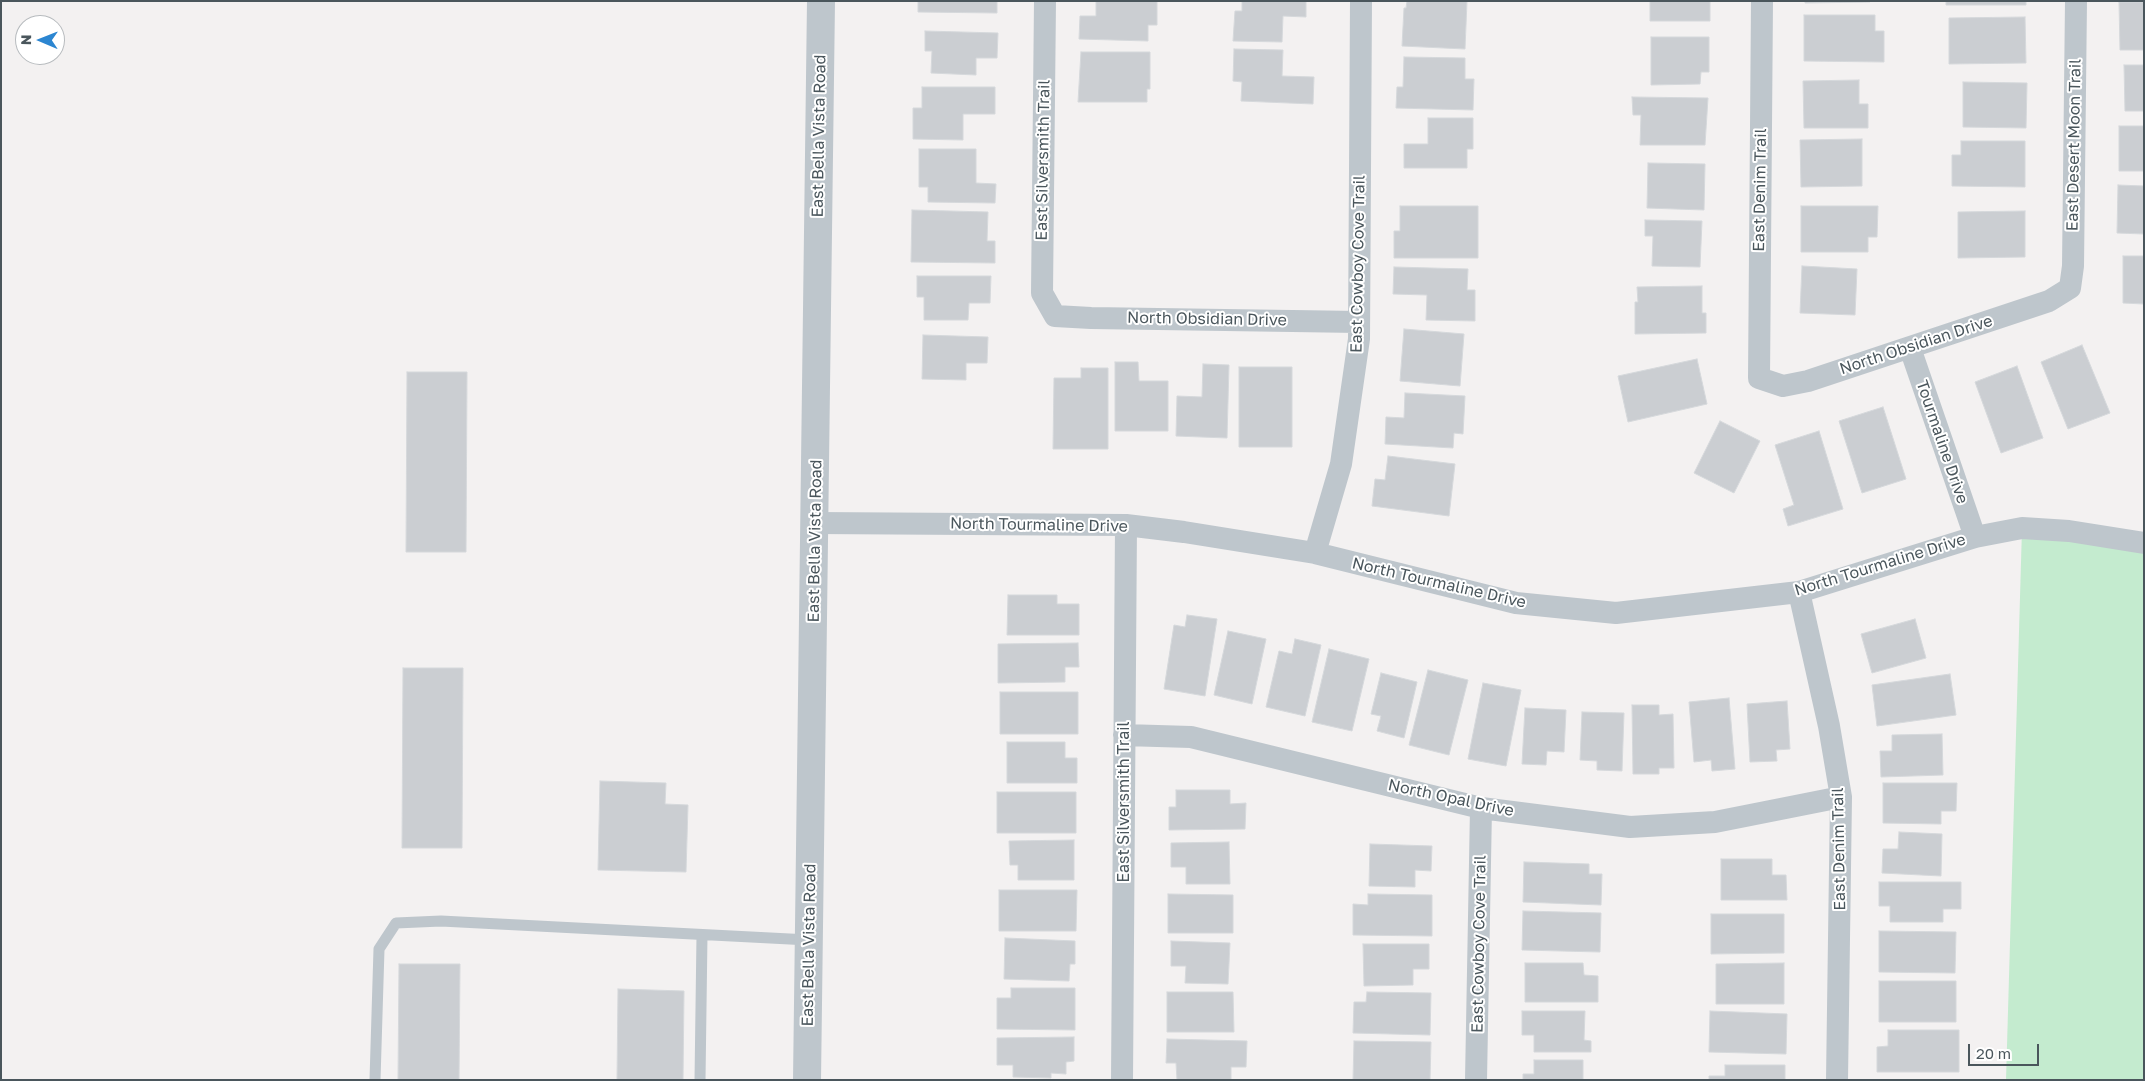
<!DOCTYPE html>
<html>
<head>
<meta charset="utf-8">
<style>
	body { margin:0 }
	#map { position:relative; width:2145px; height:1081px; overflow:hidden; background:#f3f1f1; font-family:"Golos Text",sans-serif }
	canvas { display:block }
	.frame { position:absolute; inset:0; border:2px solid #4a565c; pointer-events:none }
	.north { position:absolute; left:15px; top:15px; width:50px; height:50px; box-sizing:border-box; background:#fff; border:1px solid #b7bbbe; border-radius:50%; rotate:271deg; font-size:14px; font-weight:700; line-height:20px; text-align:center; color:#4a565c }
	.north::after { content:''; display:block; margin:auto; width:18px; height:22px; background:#2c86d1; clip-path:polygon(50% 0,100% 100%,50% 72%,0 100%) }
	.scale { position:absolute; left:1968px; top:1044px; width:71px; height:22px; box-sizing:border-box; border:2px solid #4a565c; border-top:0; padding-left:6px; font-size:15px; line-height:18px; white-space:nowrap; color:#4a565c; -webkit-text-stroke:4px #fff; paint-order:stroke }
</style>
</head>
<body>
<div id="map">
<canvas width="2145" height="1081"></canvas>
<div class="frame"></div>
<div class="north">N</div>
<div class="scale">20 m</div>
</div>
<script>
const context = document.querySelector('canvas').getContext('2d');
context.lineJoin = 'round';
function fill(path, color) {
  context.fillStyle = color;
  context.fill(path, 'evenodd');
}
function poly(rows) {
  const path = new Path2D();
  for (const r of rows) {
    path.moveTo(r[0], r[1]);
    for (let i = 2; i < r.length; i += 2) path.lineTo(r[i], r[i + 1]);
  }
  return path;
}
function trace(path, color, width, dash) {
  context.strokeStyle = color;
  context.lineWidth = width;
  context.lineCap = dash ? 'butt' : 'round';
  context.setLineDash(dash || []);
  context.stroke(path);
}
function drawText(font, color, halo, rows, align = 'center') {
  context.font = font + ' "Golos Text",sans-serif';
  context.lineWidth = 4;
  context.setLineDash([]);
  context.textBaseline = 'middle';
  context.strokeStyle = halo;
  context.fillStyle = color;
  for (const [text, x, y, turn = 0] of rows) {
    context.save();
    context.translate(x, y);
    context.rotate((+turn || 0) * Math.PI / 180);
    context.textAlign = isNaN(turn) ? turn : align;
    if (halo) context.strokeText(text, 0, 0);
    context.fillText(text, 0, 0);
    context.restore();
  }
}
const green = poly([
	[2022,528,2144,543,2144,1080,2006,1080]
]);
const building = poly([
	[918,1,997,1,997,13,918,12,918,1],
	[1096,1,1157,1,1157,25,1148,25,1148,41,1079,39,1080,16,1096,16,1096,1],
	[1242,1,1306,1,1306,17,1283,16,1282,42,1233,41,1235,11,1242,11,1242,1],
	[1407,1,1467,1,1465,49,1402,46,1404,8,1406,8,1407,1],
	[1650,1,1710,1,1710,21,1650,21,1650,1],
	[1805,1,1870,1,1870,2,1805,3,1805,1],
	[1946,1,2026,1,2026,5,1946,5,1946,1],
	[2119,2,2144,2,2144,50,2120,50,2119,2],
	[1804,15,1875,15,1875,31,1884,31,1884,62,1804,61,1804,15],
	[2025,17,2026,63,1949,64,1949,18,2025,17],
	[925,31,998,33,997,58,976,58,976,75,931,73,932,51,925,51,925,31],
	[1651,37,1709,37,1709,72,1701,72,1700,84,1651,85,1651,37],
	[1234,49,1283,50,1282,76,1314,77,1313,104,1241,101,1242,82,1233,81,1234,49],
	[1081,52,1150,52,1150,89,1147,89,1147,102,1078,102,1081,52],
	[1404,57,1465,58,1465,79,1474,79,1473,110,1396,108,1397,87,1403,87,1404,57],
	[2124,65,2144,65,2144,111,2125,111,2124,65],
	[1859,80,1859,104,1868,104,1868,128,1804,128,1803,81,1859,80],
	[1963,82,2027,83,2026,128,1963,127,1963,82],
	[922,87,995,87,995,114,963,114,963,140,913,139,913,108,922,108,922,87],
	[1632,97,1708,98,1705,145,1640,145,1641,115,1633,115,1632,97],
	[1428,118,1473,118,1473,149,1467,149,1467,168,1404,168,1404,144,1428,144,1428,118],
	[2119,126,2144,126,2144,171,2119,171,2119,126],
	[1862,139,1862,186,1801,187,1800,140,1862,139],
	[1961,141,2025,141,2025,187,1952,186,1952,155,1961,155,1961,141],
	[919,149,976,149,976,183,996,184,995,203,928,202,928,187,919,187,919,149],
	[1648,163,1705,164,1704,210,1647,208,1648,163],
	[2118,185,2144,186,2144,234,2117,233,2118,185],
	[1400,206,1478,206,1478,258,1394,258,1394,231,1400,231,1400,206],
	[1801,206,1878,206,1877,237,1868,237,1868,252,1801,252,1801,206],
	[912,210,988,212,987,241,995,241,995,263,911,262,912,210],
	[2025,211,2025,257,1958,258,1958,212,2025,211],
	[1645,220,1702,221,1700,267,1652,266,1653,236,1645,236,1645,220],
	[2123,256,2144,256,2144,304,2123,303,2123,256],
	[1802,266,1857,269,1855,315,1800,313,1802,266],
	[1394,267,1468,269,1467,290,1475,290,1475,321,1426,320,1427,295,1393,294,1394,267],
	[917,276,991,276,990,303,969,303,968,320,924,320,924,297,917,297,917,276],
	[1702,286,1702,313,1706,313,1706,333,1635,334,1635,302,1638,302,1637,287,1702,286],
	[1404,329,1464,334,1460,386,1400,381,1404,329],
	[923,335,988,337,987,363,966,363,966,380,922,379,923,335],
	[2082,345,2110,413,2068,429,2041,362,2082,345],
	[1697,359,1707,404,1628,422,1618,376,1697,359],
	[1115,362,1138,362,1139,381,1168,381,1168,431,1115,431,1115,362],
	[1203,364,1229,365,1227,438,1176,436,1177,396,1202,397,1203,364],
	[2017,366,2043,438,2001,453,1975,382,2017,366],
	[1239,367,1292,367,1292,447,1239,447,1239,367],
	[1081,368,1108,368,1108,449,1053,449,1054,378,1081,378,1081,368],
	[407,372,467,372,466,552,406,552,407,372],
	[1405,393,1465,396,1463,434,1454,433,1453,448,1385,444,1386,417,1404,418,1405,393],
	[1883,407,1906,479,1862,493,1839,421,1883,407],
	[1720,421,1760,441,1734,493,1694,473,1720,421],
	[1819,431,1843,509,1788,526,1783,509,1794,505,1775,445,1819,431],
	[1388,456,1455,464,1449,516,1372,506,1375,479,1385,480,1388,456],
	[1008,595,1057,595,1057,604,1079,604,1079,635,1007,635,1008,595],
	[1187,615,1217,619,1205,696,1164,689,1174,625,1185,627,1187,615],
	[1915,619,1926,658,1872,673,1861,634,1915,619],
	[1228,631,1266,639,1252,704,1214,695,1228,631],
	[1295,639,1321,645,1305,716,1266,707,1279,651,1292,654,1295,639],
	[1078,643,1079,667,1065,667,1065,682,998,683,998,644,1078,643],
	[1329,649,1369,659,1352,731,1312,722,1329,649],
	[403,668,463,668,462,848,402,848,403,668],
	[1428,670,1468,680,1449,755,1409,745,1428,670],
	[1381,673,1417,682,1404,738,1377,731,1381,716,1371,714,1381,673],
	[1950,674,1956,715,1877,726,1872,685,1950,674],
	[1483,683,1521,690,1506,766,1468,759,1483,683],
	[1000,692,1078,692,1078,734,1000,734,1000,692],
	[1729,698,1735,769,1712,771,1711,760,1694,762,1689,702,1729,698],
	[1787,701,1790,749,1776,750,1777,761,1750,762,1747,704,1787,701],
	[1632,705,1659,705,1659,715,1673,714,1674,768,1659,768,1659,774,1633,774,1632,705],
	[1525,708,1566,710,1564,752,1547,751,1546,765,1522,764,1525,708],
	[1582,712,1624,713,1622,771,1597,770,1597,761,1580,760,1582,712],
	[1942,734,1943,775,1881,777,1880,751,1892,751,1892,735,1942,734],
	[1007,742,1065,742,1065,758,1077,758,1077,783,1007,783,1007,742],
	[600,781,666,783,665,804,688,805,686,872,598,870,600,781],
	[1883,783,1957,783,1956,811,1941,811,1941,824,1883,823,1883,783],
	[1176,790,1230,790,1230,804,1246,803,1245,829,1169,830,1169,807,1176,807,1176,790],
	[997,792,1076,792,1076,833,997,833,997,792],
	[1899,832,1942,834,1941,876,1882,873,1883,849,1898,849,1899,832],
	[1074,840,1074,880,1018,880,1018,865,1010,865,1009,841,1074,840],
	[1229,842,1230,884,1186,884,1186,867,1171,867,1171,843,1229,842],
	[1370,844,1432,846,1431,871,1415,870,1415,887,1369,886,1370,844],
	[1721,859,1772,859,1772,875,1786,875,1787,900,1721,900,1721,859],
	[1524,862,1589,864,1589,874,1602,874,1601,905,1523,902,1524,862],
	[1879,882,1961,882,1961,909,1943,909,1943,922,1890,922,1890,906,1879,906,1879,882],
	[999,890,1077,890,1076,931,999,931,999,890],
	[1168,894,1233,895,1233,933,1168,933,1168,894],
	[1368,894,1432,895,1432,936,1353,935,1353,904,1368,905,1368,894],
	[1523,911,1601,913,1600,952,1522,950,1523,911],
	[1711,914,1784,914,1784,953,1711,954,1711,914],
	[1879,931,1956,932,1955,973,1879,972,1879,931],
	[1005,938,1075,941,1075,964,1070,964,1069,981,1004,979,1005,938],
	[1171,941,1230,943,1228,984,1185,983,1186,966,1171,966,1171,941],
	[1363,944,1429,944,1429,969,1413,969,1413,985,1364,986,1363,944],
	[1525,963,1583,963,1584,975,1598,976,1598,1002,1525,1002,1525,963],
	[1784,963,1784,1004,1716,1004,1716,964,1784,963],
	[399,964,460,964,459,1080,398,1080,399,964],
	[1879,981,1956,981,1956,1022,1879,1022,1879,981],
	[1011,988,1075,988,1075,1030,997,1029,997,998,1011,998,1011,988],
	[618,989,684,991,683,1080,617,1080,618,989],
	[1167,992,1233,992,1234,1032,1167,1032,1167,992],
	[1367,992,1431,993,1430,1035,1353,1033,1354,1002,1366,1002,1367,992],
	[1522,1011,1585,1011,1584,1040,1591,1041,1591,1052,1534,1052,1534,1035,1522,1035,1522,1011],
	[1710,1011,1787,1014,1786,1054,1709,1052,1710,1011],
	[1888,1030,1959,1030,1959,1072,1877,1072,1877,1047,1888,1046,1888,1030],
	[1074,1037,1074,1061,1066,1062,1066,1074,1051,1073,1051,1078,1013,1077,1013,1065,997,1065,997,1038,1074,1037],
	[1167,1039,1247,1041,1246,1067,1231,1067,1231,1080,1177,1080,1176,1063,1166,1063,1167,1039],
	[1354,1041,1431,1042,1430,1080,1353,1080,1354,1041],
	[1534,1060,1583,1060,1583,1080,1523,1080,1523,1074,1534,1074,1534,1060],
	[1725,1065,1785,1065,1785,1080,1709,1080,1709,1076,1725,1076,1725,1065]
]);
const service = poly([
	[375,1080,379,949,396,923,441,921,809,940],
	[700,1080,702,935]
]);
const minor = poly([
	[1045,1,1042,293,1055,316,1091,318,1359,322],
	[1762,1,1759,378,1783,386,1808,381,2049,301,2070,288,2073,266,2076,1],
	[1910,348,1975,537],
	[815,523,1126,525,1184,532,1315,553,1516,603,1616,613,1799,592,1975,537,2022,528,2069,531,2144,543],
	[1315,553,1341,464,1359,339,1361,1],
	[1799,592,1829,726,1841,797,1837,1080],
	[1124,735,1191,737,1481,808,1630,827,1715,822,1841,797],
	[1122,1080,1126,525],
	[1476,1080,1481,808]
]);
const tertiary = poly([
	[807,1080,821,1]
]);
const streetNames = [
	["East Bella Vista Road",819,136,-89],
	["East Desert Moon Trail",2074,145,-89],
	["East Silversmith Trail",1043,160,-89],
	["East Denim Trail",1760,190,-89],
	["East Cowboy Cove Trail",1358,264,-89],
	["North Obsidian Drive",1207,319,1],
	["North Obsidian Drive",1916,345,-18],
	["Tourmaline Drive",1942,442,71],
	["North Tourmaline Drive",1039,525,1],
	["East Bella Vista Road",815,541,-89],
	["North Tourmaline Drive",1880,565,-17],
	["North Tourmaline Drive",1439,583,13],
	["North Opal Drive",1451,798,12],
	["East Silversmith Trail",1124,802,-90],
	["East Denim Trail",1839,849,-91],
	["East Cowboy Cove Trail",1479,944,-89],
	["East Bella Vista Road",809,945,-89]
];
fill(green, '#c4ebcf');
fill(building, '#cbced2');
trace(building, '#d5d8db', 1);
trace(service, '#bec6cc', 11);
trace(minor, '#bec6cc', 22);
trace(tertiary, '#bec6cc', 28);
drawText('16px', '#4a565c', '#fff', streetNames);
</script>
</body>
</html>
